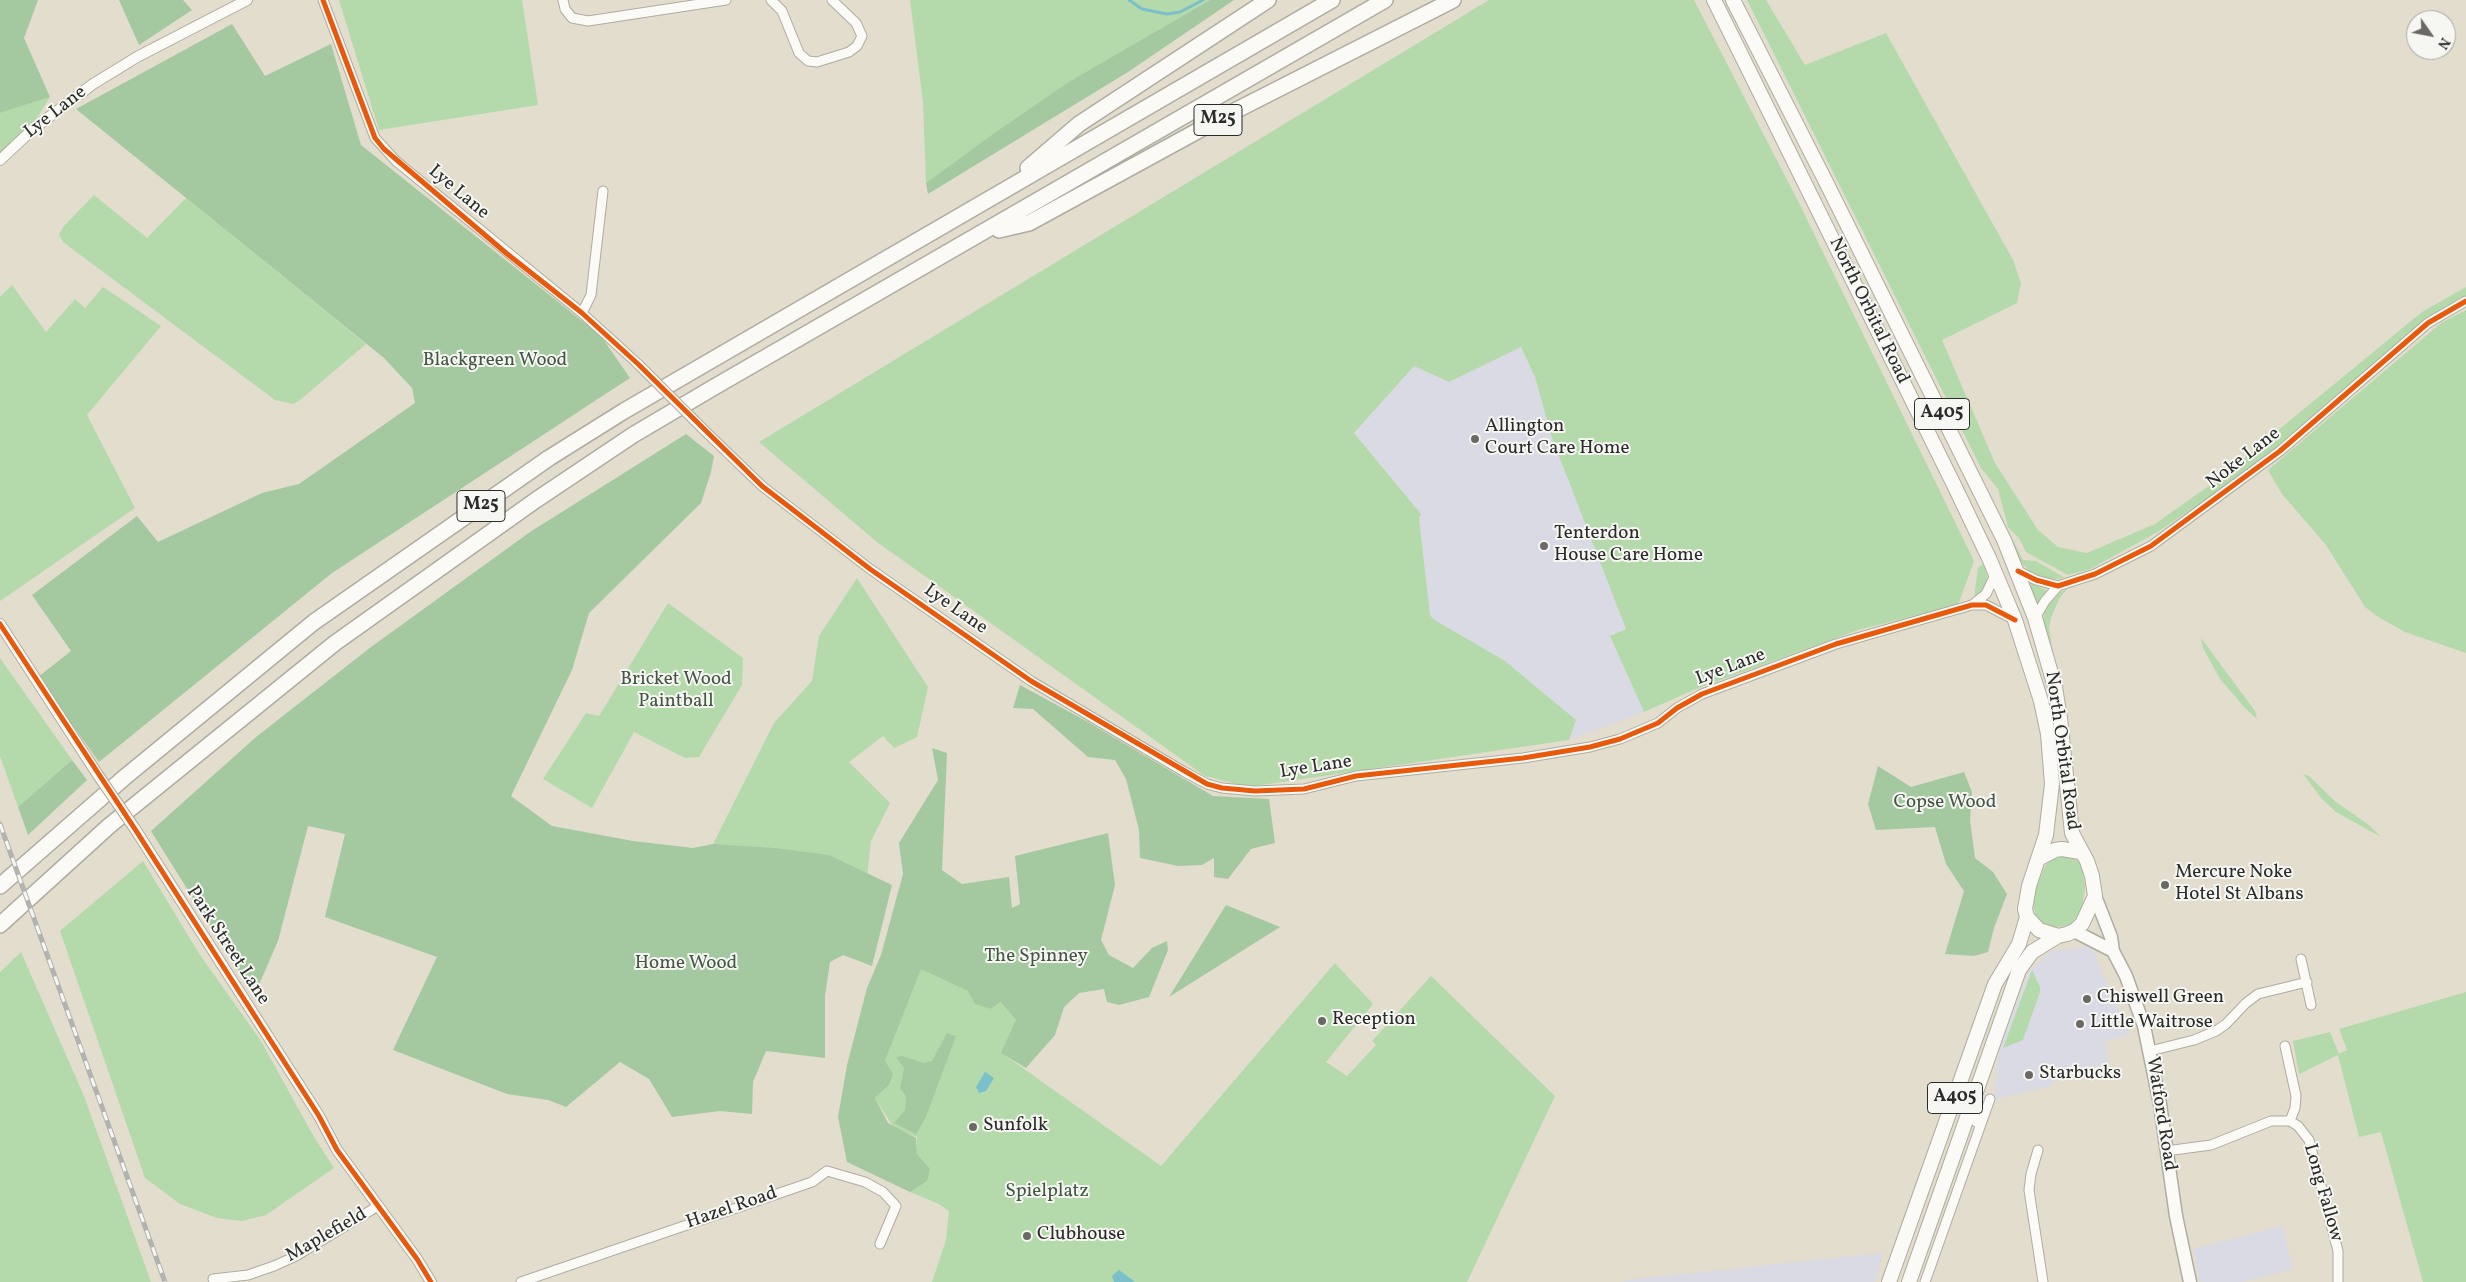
<!DOCTYPE html>
<html>
<head>
<meta charset="utf-8">
<style>
	body { margin:0 }
	#map { position:relative; width:2466px; height:1282px; overflow:hidden; background:#e2ddcc; font-family:Vollkorn,serif }
	canvas { display:block }
	.north { position:absolute; left:2406px; top:10px; width:50px; height:50px; box-sizing:border-box; background:#f6f6f2; border:1px solid #a5a5a2; border-radius:50%; rotate:123deg; font-size:14px; font-weight:700; line-height:20px; text-align:center; color:#2b2b2b }
	.north::after { content:''; display:block; margin:auto; width:18px; height:22px; background:#6b6963; clip-path:polygon(50% 0,100% 100%,50% 72%,0 100%) }
</style>
</head>
<body>
<div id="map">
<canvas width="2466" height="1282"></canvas>
<div class="north">N</div>
</div>
<script>
const context = document.querySelector('canvas').getContext('2d');
context.lineJoin = 'round';
function fill(path, color) {
  context.fillStyle = color;
  context.fill(path, 'evenodd');
}
function poly(rows) {
  const path = new Path2D();
  for (const r of rows) {
    path.moveTo(r[0], r[1]);
    for (let i = 2; i < r.length; i += 2) path.lineTo(r[i], r[i + 1]);
  }
  return path;
}
function trace(path, color, width, dash) {
  context.strokeStyle = color;
  context.lineWidth = width;
  context.lineCap = dash ? 'butt' : 'round';
  context.setLineDash(dash || []);
  context.stroke(path);
}
function drawText(font, color, halo, rows, align = 'center') {
  context.font = font + ' Vollkorn,serif';
  context.lineWidth = 4;
  context.setLineDash([]);
  context.textBaseline = 'middle';
  context.strokeStyle = halo;
  context.fillStyle = color;
  for (const [text, x, y, turn = 0] of rows) {
    context.save();
    context.translate(x, y);
    context.rotate((+turn || 0) * Math.PI / 180);
    context.textAlign = isNaN(turn) ? turn : align;
    if (halo) context.strokeText(text, 0, 0);
    context.fillText(text, 0, 0);
    context.restore();
  }
}
const built = poly([
	[1521,346,1535,377,1547,419,1626,629,1610,636,1644,712,1569,740,1576,720,1505,661,1433,619,1430,615,1419,517,1421,514,1354,433,1414,366,1449,382],
	[2091,946,2130,1035,2106,1041,2108,1064,2057,1072,2052,1086,1995,1099,1997,1064,2002,1041,2029,972,2051,951],
	[2282,1226,2293,1269,2243,1282,2200,1282,2193,1249],
	[1883,1253,1875,1282,1624,1282,1624,1280]
]);
const green = poly([
	[339,0,522,0,538,105,379,130],
	[910,0,1210,0,1070,81,926,183,923,102],
	[1489,0,1694,0,1799,203,1974,561,1958,605,1858,630,1696,689,1644,712,1610,636,1626,629,1552,438,1535,377,1521,347,1449,382,1414,366,1354,433,1421,514,1419,518,1430,615,1433,619,1505,661,1576,720,1569,740,1248,787,1205,776,877,542,759,442],
	[1747,0,1766,0,1805,65,1886,33,2013,260,2021,283,2017,303,1942,340,1995,463,2038,530,2058,547,2087,553,2155,524,2220,478,2422,312,2466,287,2466,298,2257,465,2156,533,2090,569,2068,575,2026,552,2019,538,2008,527,1998,489,1981,468],
	[50,97,37,118,0,153,0,113],
	[94,195,147,238,186,198,366,344,300,400,293,404,275,400,63,242,59,234,64,226],
	[12,285,46,332,75,299,85,308,103,287,161,326,87,415,135,508,0,601,0,297],
	[2466,310,2466,653,2405,632,2378,617,2365,607,2326,545,2282,494,2268,470,2441,323],
	[2013,540,2023,560,2036,561,2065,578,2047,580,2031,573,2019,560,2010,541],
	[1985,563,1988,581,1982,592,1974,599,1978,568],
	[857,578,928,687,917,737,894,748,883,736,849,762,890,803,871,841,866,887,713,844,774,723,812,681,819,636],
	[2030,583,2048,591,2038,605,2029,584],
	[2068,588,2059,599,2051,618,2049,627,2054,662,2044,626,2044,609,2055,595],
	[668,603,743,658,742,685,699,757,685,758,634,732,592,808,543,779,586,713,599,716],
	[2201,638,2255,711,2257,719,2245,708,2220,679,2203,648],
	[0,658,72,760,18,807,0,756],
	[2303,774,2309,776,2336,802,2369,825,2381,837,2336,812,2322,799],
	[2067,855,2079,861,2082,868,2085,886,2082,910,2070,925,2050,928,2036,918,2032,898,2045,866,2051,860],
	[143,861,200,955,261,1041,314,1137,334,1168,266,1215,242,1221,217,1218,180,1204,145,1178,60,931],
	[21,952,84,1096,151,1282,0,1282,0,972],
	[920,962,970,990,991,1009,1003,1001,1019,1018,1003,1054,1161,1166,1335,963,1373,1004,1326,1062,1347,1076,1376,1045,1372,1041,1431,976,1555,1096,1467,1282,932,1282,946,1240,949,1211,939,1204,910,1192,925,1174,917,1154,917,1137,894,1128,875,1098,889,1085,885,1061,915,983],
	[2032,970,2040,987,2040,992,2023,1040,2003,1048],
	[2466,992,2466,1282,2423,1282,2381,1132,2359,1137,2338,1055,2299,1074,2293,1041,2330,1032,2339,1054,2347,1050,2339,1029]
]);
const forest = poly([
	[0,0,38,0,24,38,50,97,0,113],
	[119,0,183,0,192,10,139,45],
	[1210,0,1234,0,1128,72,928,194,926,183,996,132,1070,81],
	[232,24,265,76,331,44,361,145,601,336,630,378,332,573,99,762,38,677,71,651,32,595,137,516,158,542,262,493,299,484,415,403,412,388,384,358,76,109],
	[686,434,714,456,711,472,701,503,589,613,572,670,511,796,552,826,633,841,693,848,713,844,775,848,829,855,892,885,872,966,843,955,830,962,825,996,825,1058,766,1051,753,1082,752,1114,720,1111,672,1117,649,1079,620,1062,566,1107,548,1100,507,1094,393,1050,437,957,325,917,345,834,308,826,278,941,254,996,151,831,256,737,371,647,530,532],
	[1020,685,1088,722,1213,796,1269,799,1275,843,1251,849,1228,879,1214,877,1214,858,1202,865,1178,866,1140,858,1139,830,1126,779,1115,760,1088,757,1033,709,1013,708],
	[932,748,947,753,942,870,962,884,1009,877,1012,908,1020,904,1015,856,1108,833,1115,885,1101,940,1109,955,1133,968,1152,948,1167,941,1168,950,1149,997,1119,1005,1107,1002,1104,989,1079,993,1064,1007,1055,1035,1026,1068,1001,1053,1016,1020,1001,1002,991,1009,975,1004,968,991,921,969,885,1061,893,1074,889,1085,875,1098,888,1123,916,1138,917,1154,930,1169,927,1181,910,1192,847,1162,838,1117,847,1065,867,988,881,955,903,874,899,843,938,780],
	[72,760,87,780,28,835,18,807],
	[1878,766,1911,787,1964,772,1972,792,1970,820,1975,858,1993,872,2007,894,1994,928,1988,952,1974,956,1945,954,1964,891,1946,864,1935,827,1876,830,1868,804],
	[1226,905,1280,927,1169,997],
	[947,1033,956,1036,926,1117,916,1134,894,1123,905,1110,906,1096,900,1088,904,1068,896,1057,903,1056,923,1063,932,1061]
]);
const water = poly([
	[985,1072,994,1078,986,1091,979,1093,976,1087],
	[1119,1270,1135,1282,1114,1282,1112,1276]
]);
const stream = poly([
	[1129,0,1142,9,1167,14,1180,12,1203,0]
]);
const minor = poly([
	[323,0,375,138,396,161,582,313,638,364],
	[563,0,565,9,572,18,588,21,726,0],
	[771,0,782,11,799,53,808,61,817,62,849,52,857,46,862,36,856,23,832,0],
	[582,313,591,295,603,191],
	[704,430,762,486,870,569,1031,681,1183,771,1207,784,1222,788,1255,791,1304,789,1356,776,1523,758,1590,747,1620,739,1658,723,1677,708,1702,694,1836,644,1972,605,1986,605,2015,620],
	[2018,571,2036,580,2058,586,2095,574,2151,546,2280,451,2428,323,2466,301],
	[1972,605,1986,594,1996,573],
	[2035,618,2045,601,2058,586],
	[2301,959,2311,1005],
	[2285,1046,2296,1096,2295,1108,2290,1121],
	[2150,1051,2194,1040,2216,1031,2226,1024,2246,1003,2258,994,2307,982],
	[1981,1124,1990,1099],
	[2038,1150,2031,1174,2029,1190,2043,1282],
	[2166,1151,2211,1145,2271,1121,2290,1121,2298,1126,2309,1140,2338,1251,2338,1282],
	[213,1279,248,1275,274,1266,296,1256,378,1206],
	[521,1282,812,1182,827,1171,865,1182,883,1192,896,1206,880,1244],
	[1925,1282,1981,1124,1976,1122,1973,1105]
]);
const tertiary = poly([
	[0,160,33,129,93,84,137,57,247,0],
	[0,624,98,775],
	[135,829,319,1116,337,1150,417,1259,431,1282]
]);
const secondary = poly([
	[2095,896,2111,937,2113,951,2126,976,2144,1026,2160,1104,2176,1216,2190,1282],
	[2074,931,2113,951]
]);
const trunk = poly([
	[1714,0,1954,485,1989,558,2015,620,2041,701,2048,734,2052,784,2046,835,2029,886,2025,909,2027,917,2039,930,2058,936,2067,934,2074,931,2082,924,2095,896,2092,876,2087,861,2072,833,2060,718,2055,687,2035,618,2004,540,1826,182,1733,0],
	[2040,858,2055,850,2062,849,2080,852],
	[1889,1282,1995,984,2019,944,2027,917],
	[1909,1282,2019,970,2032,952,2058,936]
]);
const motorway = poly([
	[1028,168,1079,124,1268,0],
	[999,230,1029,223,1223,117,1453,0],
	[0,886,125,777,314,622,549,458,624,411,1332,0],
	[0,925,109,826,335,643,536,500,633,435,716,386,1385,0]
]);
const rail = poly([
	[0,824,165,1282]
]);
const minorBridge = poly([
	[638,364,704,430]
]);
const tertiaryBridge = poly([
	[98,775,135,829]
]);
const cycleway = poly([
	[323,0,375,138,384,149,506,253,582,313,638,364,762,486,870,569,1031,681,1207,784,1222,788,1255,791,1304,789,1356,776,1523,758,1590,747,1620,739,1658,723,1677,708,1702,694,1836,644,1972,605,1986,605,2015,620],
	[2018,571,2036,580,2058,586,2095,574,2151,546,2280,451,2428,323,2466,301],
	[0,624,135,829,319,1116,337,1150,417,1259,431,1282]
]);
const markers = [
	[1475,439,5,"#6b6963"],
	[1544,546,5,"#6b6963"],
	[2165,885,5,"#6b6963"],
	[2087,999,5,"#6b6963"],
	[1322,1021,5,"#6b6963"],
	[2080,1024,5,"#6b6963"],
	[2029,1075,5,"#6b6963"],
	[973,1127,5,"#6b6963"],
	[1027,1236,5,"#6b6963"]
];
const shields = [
	[1218,120,48],
	[1942,414,55],
	[481,506,48],
	[1955,1098,55]
];
const shieldNames = [
	["M25",1218,120],
	["A405",1942,414],
	["M25",481,506],
	["A405",1955,1098]
];
const streetNames = [
	["Lye Lane",56,113,-38],
	["Lye Lane",458,193,40],
	["North Orbital Road",1868,311,64],
	["Noke Lane",2244,459,-38],
	["Lye Lane",955,610,35],
	["Lye Lane",1731,668,-21],
	["North Orbital Road",2061,751,82],
	["Lye Lane",1316,768,-9],
	["Park Street Lane",227,946,57],
	["Watford Road",2160,1114,81],
	["Long Fallow",2322,1193,74],
	["Hazel Road",732,1209,-19],
	["Maplefield",327,1236,-30]
];
const parkNames = [
	["Blackgreen Wood",495,362],
	["Bricket Wood",676,681],
	["Paintball",676,703],
	["Copse Wood",1945,804],
	["The Spinney",1036,958],
	["Home Wood",686,965],
	["Spielplatz",1047,1193]
];
const poiNames = [
	["Allington",1485,428],
	["Court Care Home",1485,450],
	["Tenterdon",1554,535],
	["House Care Home",1554,557],
	["Mercure Noke",2175,874],
	["Hotel St Albans",2175,896],
	["Chiswell Green",2097,999],
	["Reception",1332,1021],
	["Little Waitrose",2090,1024],
	["Starbucks",2039,1075],
	["Sunfolk",983,1127],
	["Clubhouse",1037,1236]
];
fill(built, '#dadae5');
fill(green, '#b4daac');
fill(forest, '#a4c9a0');
fill(water, '#79c0cb');
trace(stream, '#79c0cb', 3);
trace(minor, '#afaca1', 11);
trace(tertiary, '#afaca1', 12);
trace(secondary, '#afaca1', 15);
trace(trunk, '#afaca1', 16);
trace(motorway, '#afaca1', 18);
trace(minor, '#fbfaf7', 9);
trace(tertiary, '#fbfaf7', 10);
trace(secondary, '#fbfaf7', 12);
trace(trunk, '#fbfaf7', 14);
trace(motorway, '#fbfaf7', 15);
trace(rail, '#b2b2af', 5);
trace(rail, '#f6f6f2', 3, [9]);
trace(minorBridge, '#afaca1', 11, []);
trace(tertiaryBridge, '#afaca1', 12, []);
trace(minorBridge, '#fbfaf7', 9);
trace(tertiaryBridge, '#fbfaf7', 10);
trace(cycleway, '#e8590c', 5);
for (const [x, y, r, color] of markers) {
  const dot = new Path2D();
  dot.arc(x, y, r, 0, 2 * Math.PI);
  context.fillStyle = color;
  context.fill(dot);
  trace(dot, '#f6f6f2', 2);
}
for (const [x, y, w] of shields) {
  const box = new Path2D();
  box.roundRect(x - w / 2, y - 15.5, w, 31, 4);
  context.fillStyle = '#f6f6f2';
  context.fill(box);
  trace(box, '#2b2b2b', 1);
}
drawText('bold 18px', '#2b2b2b', null, shieldNames);
drawText('19px', '#2b2b2b', '#f6f6f2', streetNames);
drawText('19px', '#445645', '#f6f6f2', parkNames);
drawText('19px', '#2b2b2b', '#f6f6f2', poiNames, 'left');
</script>
</body>
</html>
